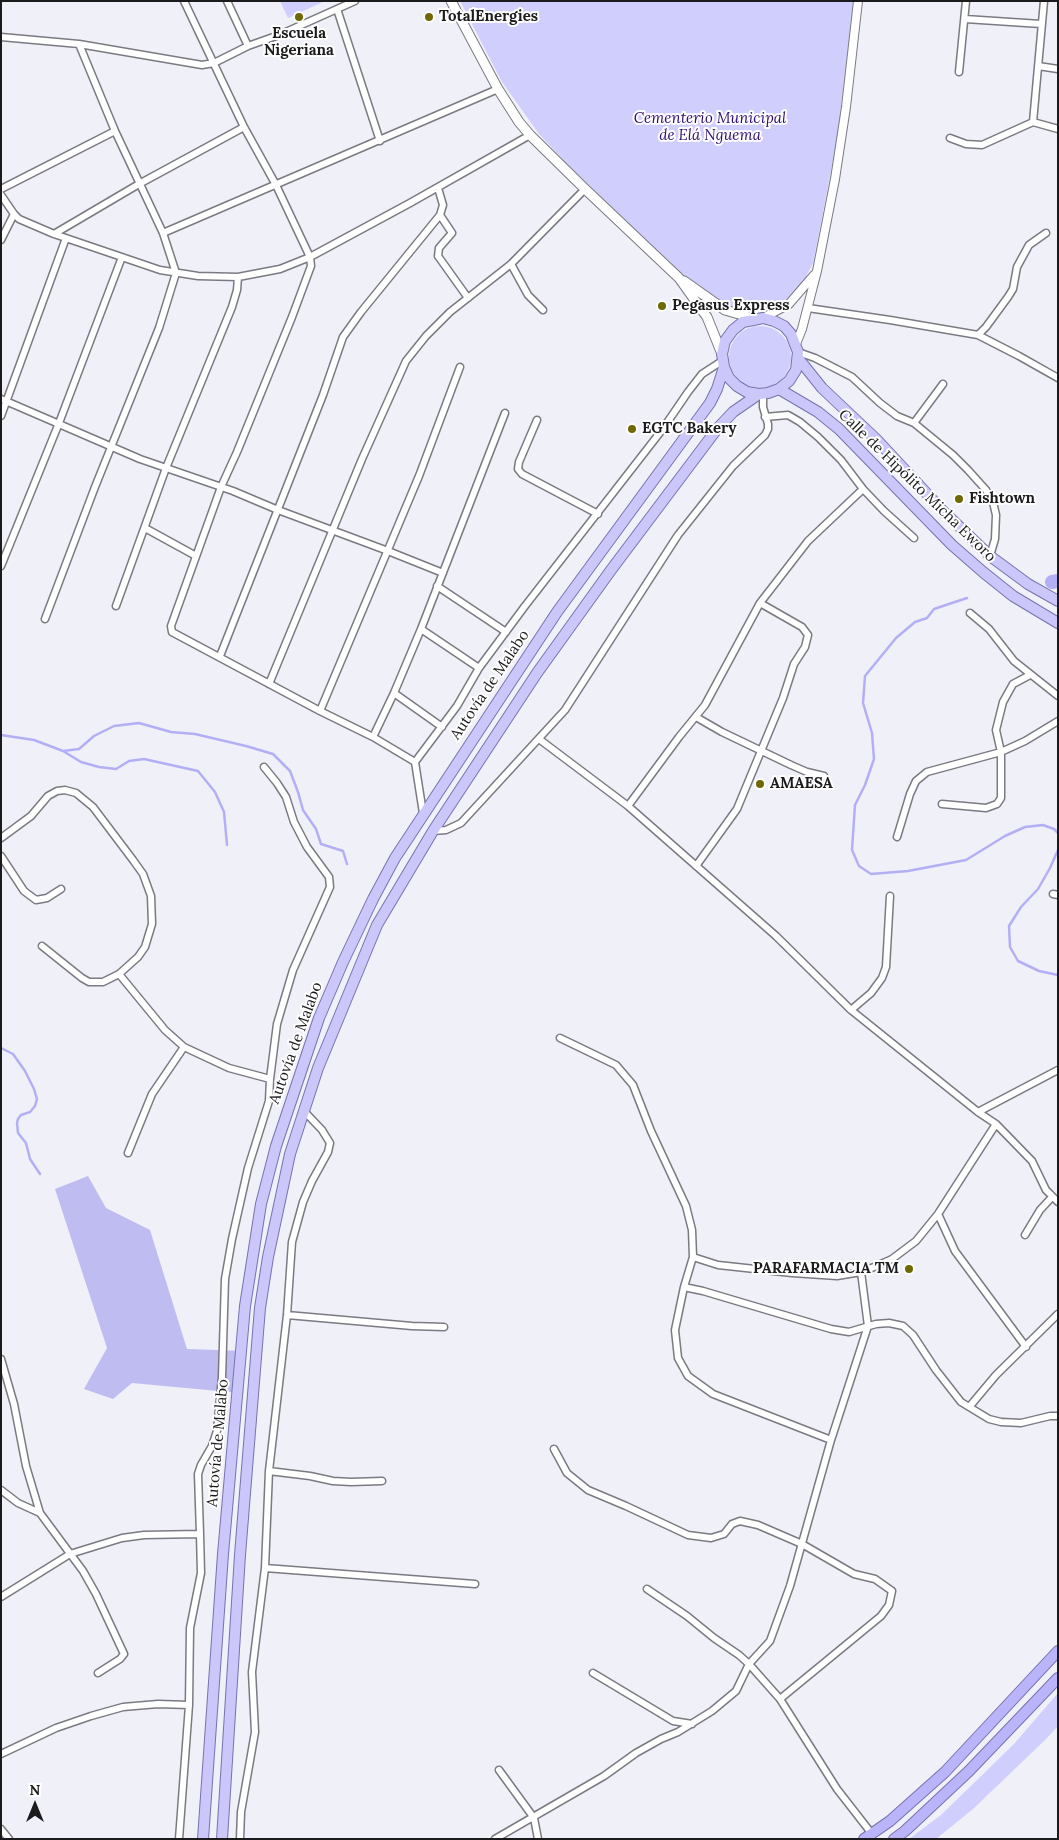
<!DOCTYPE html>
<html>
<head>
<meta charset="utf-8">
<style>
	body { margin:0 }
	#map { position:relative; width:1059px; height:1840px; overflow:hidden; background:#f0f0f9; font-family:Lora,serif }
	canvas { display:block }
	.frame { position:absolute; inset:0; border:2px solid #1b1b1e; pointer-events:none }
	.north { position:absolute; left:10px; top:1780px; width:50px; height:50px; -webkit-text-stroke:4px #fefefe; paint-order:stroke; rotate:0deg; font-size:14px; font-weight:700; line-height:20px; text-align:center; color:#1b1b1e }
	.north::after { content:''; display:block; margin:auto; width:18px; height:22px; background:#1b1b1e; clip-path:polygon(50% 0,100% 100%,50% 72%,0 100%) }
</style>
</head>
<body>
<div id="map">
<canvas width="1059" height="1840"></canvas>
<div class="frame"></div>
<div class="north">N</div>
</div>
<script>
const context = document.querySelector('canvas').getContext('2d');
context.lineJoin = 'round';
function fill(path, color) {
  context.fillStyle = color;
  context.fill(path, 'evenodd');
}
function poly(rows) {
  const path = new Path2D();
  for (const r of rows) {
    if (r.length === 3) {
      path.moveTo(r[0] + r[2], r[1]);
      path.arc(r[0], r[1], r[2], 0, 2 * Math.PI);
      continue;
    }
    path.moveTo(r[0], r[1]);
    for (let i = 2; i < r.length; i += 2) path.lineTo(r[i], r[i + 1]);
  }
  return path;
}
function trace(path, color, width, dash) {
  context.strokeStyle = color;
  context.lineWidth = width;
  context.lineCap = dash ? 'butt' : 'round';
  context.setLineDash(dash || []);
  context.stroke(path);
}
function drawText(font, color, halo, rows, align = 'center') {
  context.font = font + ' Lora,serif';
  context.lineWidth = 4;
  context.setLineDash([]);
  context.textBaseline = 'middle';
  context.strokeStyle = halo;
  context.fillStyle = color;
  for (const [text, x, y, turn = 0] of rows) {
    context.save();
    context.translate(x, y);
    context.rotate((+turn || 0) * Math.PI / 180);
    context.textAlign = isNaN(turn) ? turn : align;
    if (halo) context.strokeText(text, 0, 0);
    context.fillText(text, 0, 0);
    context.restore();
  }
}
const green = poly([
	[280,1,325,1,288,18],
	[460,1,854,1,838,133,831,171,813,263,799,290,778,305,752,311,737,310,723,306,695,288,571,168,539,134,502,82],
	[760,357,31],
	[1058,1693,1058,1726,1045,1740,973,1809,936,1839,909,1839,941,1815,1014,1744]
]);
const forest = poly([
	[88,1176,106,1208,150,1230,187,1349,245,1351,240,1393,132,1383,113,1399,84,1389,107,1348,55,1189]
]);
const stream = poly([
	[967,598,934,609,927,618,915,622,896,638,865,676,863,703,872,733,874,759,865,785,855,805,852,850,859,866,871,874,908,871,966,860,1005,836,1025,827,1043,825,1054,829,1058,833],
	[1,735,34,740,63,751,79,749,94,736,114,726,139,723,171,732,195,734,246,746,273,754,290,771,298,792,303,810,316,829,321,844,343,851,347,864],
	[63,751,81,762,99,767,116,769,129,761,144,759,198,771,215,792,224,812,227,845],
	[1058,850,1050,868,1038,889,1021,907,1009,926,1010,947,1018,961,1039,971,1058,975],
	[1,1048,13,1054,25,1071,34,1089,37,1099,35,1106,30,1112,21,1115,18,1119,17,1123,18,1133,26,1143,30,1159,40,1174]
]);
const river = poly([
	[1052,582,1058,581]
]);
const minor = poly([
	[184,1,244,127,276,185,310,257,311,266,292,317,237,452,221,487,171,626,172,632,320,711,373,737,415,762,457,706,479,668,525,606,662,430,688,392,702,374,722,361],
	[227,1,248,46],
	[337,9,380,141],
	[965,19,1041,24],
	[1,37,79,44,202,65,214,63,248,46,279,35,355,1],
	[1038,66,1058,69],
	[959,72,966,1],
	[1033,122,1044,1],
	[950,138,966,144,982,145,1033,122,1058,129],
	[1,189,115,131],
	[1,195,14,214,19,219,54,234,160,270,198,276,238,277,280,269,310,257,410,203,530,135],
	[440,215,452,233,439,248,438,256,468,298],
	[163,233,498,89],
	[54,234,139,184,244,127],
	[1,240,14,214],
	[511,264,528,295,543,310],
	[808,308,890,320,978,335,1019,356,1058,378],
	[978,335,986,327,1008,297,1013,289,1017,267,1029,245,1046,233],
	[798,352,815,358,852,377,880,403,897,416,914,423,953,455,968,470,986,490,993,502,996,515,995,539,990,556],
	[1,399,140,459,233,491,278,510,388,551,443,573],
	[1,416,66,238],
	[537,420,519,462,518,469,522,474,598,514],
	[914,423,943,384],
	[863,489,884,511,914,538],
	[145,528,196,556],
	[1,566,59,423,122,257],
	[437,586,506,632],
	[116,606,166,468,232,307,237,290,238,277],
	[970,613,989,629,1014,661,1058,696],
	[45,619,95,487,159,328,176,273,163,233,115,131,79,44],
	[421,629,479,668],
	[220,656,323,395,343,337,361,312,440,215,443,205,438,188],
	[269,684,362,459,406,361,426,336,450,312,511,264,585,189],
	[394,693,442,727],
	[320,711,419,476,460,367],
	[696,717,722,732,791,765,807,772,824,776],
	[373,737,394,693,421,629,505,413],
	[539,739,628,806,776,936,851,1010,978,1112,996,1124,1032,1161,1046,1190,1058,1202],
	[415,762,423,813],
	[264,767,277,783,286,797,294,822,307,847,329,877,330,887,293,970,277,1024,270,1079],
	[942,804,986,808,997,804,1001,798,1001,752,996,730,1003,702,1013,684,1030,675],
	[628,806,679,737,705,705,760,603,808,541,863,489,841,460,818,437,800,422,788,415,765,417],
	[433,831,446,830,461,823,565,710,678,535,733,466,765,435,768,429,768,424,763,407,763,394],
	[897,837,910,794,916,781,927,772,1001,752,1025,741,1058,721],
	[1,838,31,816,48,796,57,791,65,790,76,793,93,807,133,860,143,874,151,896,152,924,145,947,138,957,119,974,103,982,89,982,82,978,42,946],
	[1,856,24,891,36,900,47,898,61,889],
	[696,866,737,809,783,698,794,664,805,647,808,635,802,627,760,603],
	[1053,894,1058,895],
	[119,974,165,1030,184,1047,229,1068,270,1079,269,1101,248,1168,232,1239,225,1279,222,1377,217,1431,212,1446,201,1465,198,1474,200,1534],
	[851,1010,871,993,882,978,886,967,890,896],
	[560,1038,616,1065,633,1085,651,1131,686,1206,692,1230,693,1257,684,1287,703,1291,831,1329,849,1332,876,1324,889,1323,903,1326,913,1335,936,1370,961,1402,989,1419,1001,1422,1021,1423,1050,1416,1058,1416],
	[978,1112,1058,1070],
	[128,1153,152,1094,184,1047],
	[938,1214,955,1251,1026,1347],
	[1025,1235,1040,1210,1052,1197],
	[693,1257,718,1265,792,1273,837,1276,861,1272,874,1267,892,1259,916,1241,938,1214,996,1124],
	[684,1287,675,1330,678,1358,688,1376,713,1394,831,1440],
	[287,1315,412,1326,444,1327],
	[1,1359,14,1404,26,1466,40,1513],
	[970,1406,996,1375,1058,1314],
	[554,1449,567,1473,588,1490,626,1506,688,1535,711,1538,724,1534,732,1524,740,1521,758,1525,802,1544,854,1574,875,1579,892,1591,889,1605,881,1616,780,1699],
	[269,1471,310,1476,333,1481,351,1482,382,1481],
	[1,1490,18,1503,40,1513,83,1571,96,1594,124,1654,120,1659,98,1673],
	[265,1568,475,1584],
	[647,1589,687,1616,714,1638,739,1655,749,1664,780,1699,837,1789,872,1834],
	[1,1597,70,1554,122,1538,144,1535,200,1534,201,1573,190,1628,189,1705,179,1839],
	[593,1673,673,1721,692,1724],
	[1,1754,56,1728,91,1716,123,1707,158,1704,189,1705],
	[499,1770,534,1818,538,1839],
	[1,1829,9,1839],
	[240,1839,241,1812,255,1732,252,1672,265,1568,269,1471,287,1315,292,1242,303,1202,312,1181,328,1152,330,1143,322,1130,304,1111],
	[495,1839,604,1776,636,1753,661,1739,678,1732,712,1711,736,1691,749,1664,770,1641,790,1586,831,1440,868,1326,861,1272]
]);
const tertiary = poly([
	[763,318,789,304,814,275],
	[796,344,802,329,817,271,835,179,846,107,858,1]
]);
const secondary = poly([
	[451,1,498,89,519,122,530,135,585,189,679,278,707,317,722,354],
	[684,281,725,310,756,319]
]);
const primary = poly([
	[798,358,822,388,877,440,942,510,990,556,1028,584,1058,601],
	[779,389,818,412,839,429,952,545,983,572,1013,596,1058,623],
	[203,1839,223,1554,245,1306,261,1204,276,1146,319,1018,343,962,373,899,395,858,557,612,710,403,717,389,724,367],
	[222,1839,240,1555,260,1308,268,1257,290,1154,318,1068,377,925,433,831,537,673,611,570,717,429,733,412,759,394,768,393,779,389,789,381,796,370,798,352,791,334,784,326,774,321,763,318,743,322,733,330,725,341,722,354,724,367,729,378,737,386,747,392,759,394]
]);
const trunk = poly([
	[864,1839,890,1821,945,1772,1058,1651],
	[894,1839,905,1831,969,1771,1058,1678]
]);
const markers = [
	[299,17,5,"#6e6902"],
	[429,17,5,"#6e6902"],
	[662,306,5,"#6e6902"],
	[632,429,5,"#6e6902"],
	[959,499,5,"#6e6902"],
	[760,784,5,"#6e6902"],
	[909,1269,5,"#6e6902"]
];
const poiNames = [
	["TotalEnergies",439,17],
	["Escuela",299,34,"center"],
	["Nigeriana",299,51,"center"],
	["Pegasus Express",672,306],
	["EGTC Bakery",642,429],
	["Fishtown",969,499],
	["AMAESA",770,784],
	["PARAFARMACIA TM",899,1269,"right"]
];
const parkNames = [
	["Cementerio Municipal",710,119],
	["de Elá Nguema",710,136]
];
const streetNames = [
	["Calle de Hipólito Micha Eworo",917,486,44],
	["Autovía de Malabo",490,685,-56],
	["Autovía de Malabo",296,1043,-70],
	["Autovía de Malabo",218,1443,-85]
];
fill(green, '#cfcefc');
fill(forest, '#bebcf1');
trace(stream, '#b3aff5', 2.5);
trace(river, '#b3aff5', 14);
trace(minor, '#7a7a82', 9);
trace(tertiary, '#7a7a82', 10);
trace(secondary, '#7a7a82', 11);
trace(primary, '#7773ac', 12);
trace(trunk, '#7773ac', 12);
trace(minor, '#fff', 6);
trace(tertiary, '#fff', 8);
trace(secondary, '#fff', 9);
trace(primary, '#cbc7fb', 10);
trace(trunk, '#bab4fa', 10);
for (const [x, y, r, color] of markers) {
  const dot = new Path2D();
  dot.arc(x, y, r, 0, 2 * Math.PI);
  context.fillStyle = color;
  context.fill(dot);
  trace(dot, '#fefefe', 2);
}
drawText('bold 15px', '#1b1b1e', '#fefefe', poiNames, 'left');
drawText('italic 15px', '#2c0c71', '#fefefe', parkNames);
drawText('15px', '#1b1b1e', '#fefefe', streetNames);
</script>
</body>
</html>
